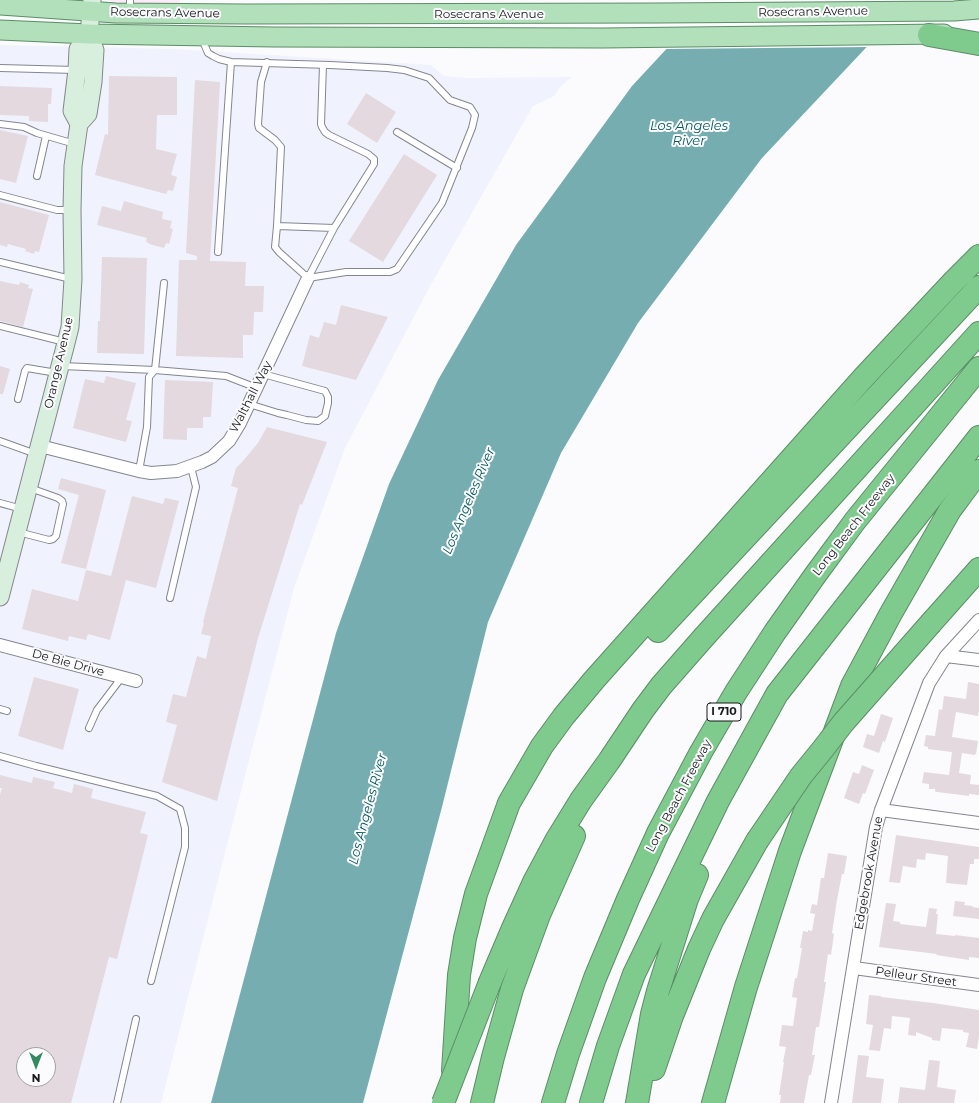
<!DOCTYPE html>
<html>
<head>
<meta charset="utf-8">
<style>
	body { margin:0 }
	#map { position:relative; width:979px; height:1103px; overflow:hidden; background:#fbfbfd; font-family:Montserrat,sans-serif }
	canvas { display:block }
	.north { position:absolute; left:16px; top:1047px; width:40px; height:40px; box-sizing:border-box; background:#fbfbfd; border:1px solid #a0a1a3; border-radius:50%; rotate:180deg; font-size:11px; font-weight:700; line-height:16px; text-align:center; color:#18191d }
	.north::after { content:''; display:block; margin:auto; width:14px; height:18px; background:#328a5e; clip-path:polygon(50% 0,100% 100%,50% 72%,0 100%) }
</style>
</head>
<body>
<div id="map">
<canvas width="979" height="1103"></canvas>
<div class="north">N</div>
</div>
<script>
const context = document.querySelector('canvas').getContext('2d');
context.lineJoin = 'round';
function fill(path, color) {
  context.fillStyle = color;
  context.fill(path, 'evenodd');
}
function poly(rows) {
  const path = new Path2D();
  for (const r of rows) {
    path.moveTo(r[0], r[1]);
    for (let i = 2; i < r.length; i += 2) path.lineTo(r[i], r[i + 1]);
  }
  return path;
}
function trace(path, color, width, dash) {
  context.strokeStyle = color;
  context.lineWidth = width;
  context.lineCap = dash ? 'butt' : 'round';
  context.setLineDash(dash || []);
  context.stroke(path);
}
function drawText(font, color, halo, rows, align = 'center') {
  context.font = font + ' Montserrat,sans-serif';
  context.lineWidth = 4;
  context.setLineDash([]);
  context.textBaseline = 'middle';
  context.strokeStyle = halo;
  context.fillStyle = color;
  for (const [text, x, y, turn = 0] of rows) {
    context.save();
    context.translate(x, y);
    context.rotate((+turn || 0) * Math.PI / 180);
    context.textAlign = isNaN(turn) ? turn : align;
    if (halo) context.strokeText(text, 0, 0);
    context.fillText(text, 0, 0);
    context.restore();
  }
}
const commercial = poly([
	[109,0,180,0,180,6,115,5]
]);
const built = poly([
	[0,45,175,49,431,65,444,76,468,78,572,77,561,86,554,96,533,106,429,288,345,448,294,588,229,837,161,1103,0,1103],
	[24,1055,48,1055,48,1079,24,1079]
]);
const water = poly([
	[712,0,911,0,762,158,638,323,561,453,488,622,442,807,363,1103,211,1103,336,633,389,484,438,380,516,245,632,86]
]);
const pier = poly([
	[709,0,913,0,869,47,664,49]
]);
const building = poly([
	[109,76,177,77,177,115,157,115,156,149,177,154,171,175,177,177,173,191,168,190,166,194,95,175,105,134,108,135],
	[195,80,220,82,210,261,246,262,245,286,264,286,263,312,254,312,253,335,243,335,243,358,176,356,179,260,197,260,197,256,186,253],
	[0,86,52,88,51,104,48,104,48,122,29,121,29,116,0,115],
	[366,93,396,112,377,143,347,124],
	[0,130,28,136,16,183,0,179],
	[404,154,437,175,383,262,349,241],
	[124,201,163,212,162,219,172,221,170,228,173,229,169,244,166,243,164,248,149,244,149,243,146,242,147,238,97,225,102,206,121,211],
	[0,202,49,215,39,252,35,251,34,254,25,251,26,249,8,244,7,247,0,245],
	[102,257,147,258,144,354,97,353,98,321,100,321],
	[0,281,19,285,20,282,29,285,28,288,33,289,23,327,0,321],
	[341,305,388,317,356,380,302,366,310,335,319,338,324,322,336,325],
	[0,366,10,369,3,394,0,394],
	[106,376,136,383,126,420,132,421,126,442,73,428,85,379,104,383],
	[165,380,213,382,211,417,203,417,203,428,187,428,187,440,163,439],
	[267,427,327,442,302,505,300,504,258,638,217,801,162,782,177,725,166,722,173,694,186,697,197,656,206,659,211,636,201,634,204,623,203,622,238,488,231,486,236,468,243,461,258,443],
	[61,478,106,490,86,569,61,563,79,495,58,489],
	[132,496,163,504,165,498,179,501,156,588,126,580,110,640,88,634,86,640,69,636,68,641,22,629,32,589,78,601,86,570,111,576],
	[34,677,79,689,63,750,18,736],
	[968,682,979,684,979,710,978,716,956,712,952,737,978,741,976,754,975,754,975,755,962,753,959,773,971,775,970,784,979,785,979,795,969,794,969,796,937,792,935,791,935,789,929,789,929,784,922,783,924,772,949,775,952,752,928,749,928,747,924,746,926,735,935,736,939,709,942,710,944,696,966,699],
	[881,714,893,718,885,742,883,741,879,753,863,747,867,734,874,736],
	[862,765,874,770,865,794,863,793,859,804,844,798,853,772,859,774],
	[0,775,32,783,33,777,55,782,53,788,72,793,74,784,93,789,91,798,146,812,140,833,148,835,117,959,109,957,71,1103,0,1103,0,795,2,788,0,788],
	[24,1055,48,1055,48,1079,24,1079],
	[896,835,979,847,979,859,974,859,974,864,970,864,967,885,946,883,948,856,926,853,925,860,917,859,916,868,903,866,900,883,889,882],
	[828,853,847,856,844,874,842,874,837,900,832,933,834,934,831,955,828,954,824,982,826,982,819,1027,816,1027,812,1055,815,1055,811,1075,809,1075,804,1103,780,1103,781,1095,779,1095,784,1062,783,1062,786,1047,779,1046,782,1025,793,1026,797,998,792,997,795,978,797,978,802,948,800,948,803,931,808,932,808,930,812,931,815,914,810,913,812,904,817,905,821,878,824,878],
	[955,901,965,902,964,905,973,906,972,907,979,908,979,919,953,916],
	[886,903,896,904,893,921,900,922,900,924,926,927,929,908,937,909,936,914,938,914,936,934,955,936,955,935,979,938,979,958,969,957,969,960,936,955,937,954,879,947],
	[869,995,881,996,881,997,933,1003,979,1010,979,1036,977,1049,966,1047,969,1033,963,1032,963,1030,942,1028,940,1041,932,1040,932,1038,916,1032,916,1036,908,1035,910,1018,892,1016,891,1029,884,1028,880,1051,869,1050,873,1025,866,1024],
	[858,1055,869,1056,866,1077,884,1079,881,1103,852,1103],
	[929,1060,940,1061,937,1087,956,1090,954,1103,898,1103,900,1087,925,1090]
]);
const lane = poly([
	[130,11,130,0],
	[202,39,208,53,213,56,219,59,231,62,330,65,387,68,404,70,429,78,450,100,470,107,475,115,472,128,442,203,397,269,390,272,346,272,308,278],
	[267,62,261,82,258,124,259,128,275,140,281,147,277,226,334,228,374,164,374,159,368,154,329,135,325,132,322,127,321,124,323,65],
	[0,68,75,70],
	[0,124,24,127,37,133,75,144],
	[397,132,457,168],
	[37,176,46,136],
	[0,195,57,210,71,210],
	[277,226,275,247,279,252,308,278],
	[218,252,231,62],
	[0,262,71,279],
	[308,278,334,228],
	[164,283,155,370,226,376,257,388],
	[0,326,65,342],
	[62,366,155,370],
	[18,399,25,371,27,368,57,373],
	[249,404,278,413,287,415,306,420,318,421,325,416,328,403,328,397,325,391,263,374],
	[0,441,36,454],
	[139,471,147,427,149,377,155,370],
	[0,503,22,509],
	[18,532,49,540,53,539,56,536,63,504,62,501,58,498,30,488],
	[170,598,196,487,191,467],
	[0,709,7,711],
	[89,728,97,710,122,677],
	[0,756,36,766,157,796,180,809,185,828,185,847,151,981],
	[117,1103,136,1019]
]);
const street = poly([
	[40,446,139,471,151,473,177,471,202,462,212,457,229,441,240,423,308,278],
	[0,645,136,681],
	[946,656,979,660],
	[881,810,979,823],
	[854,968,979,985],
	[831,1103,876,827,881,810,929,683,946,656,979,620]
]);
const secondary = poly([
	[79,124,72,111,77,70,78,49,89,34],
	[0,597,66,343,70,327,73,279,72,210,73,166,79,124,88,114,93,82,95,50,89,34,92,0]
]);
const primary = poly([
	[0,5,116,13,246,14,657,13,954,11,979,9],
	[0,30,89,34,274,37,603,38,944,34]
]);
const highway = poly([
	[929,35,979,44],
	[931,623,979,569],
	[658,631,979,287],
	[490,982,513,928,534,882,557,839,581,800,609,761,643,710,661,686,704,637,979,333],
	[654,1069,672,1016,699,949,713,919,757,841],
	[453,1071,459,975,465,938,476,894,509,803,542,746,564,716,594,680,864,377,954,281,979,256],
	[482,1103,493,1057,512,989,539,915,574,836],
	[553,1103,568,1054,595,978,628,899,658,833,701,752,736,692,775,632,816,574,855,521,979,368],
	[591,1103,608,1046,634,974,718,801,777,694,979,437],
	[637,1103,652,1014,658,991,687,899,697,875],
	[713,1103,746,987,790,851,852,686,890,615,950,510,979,471]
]);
const highwayBridge = poly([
	[757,841,801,776,823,749,843,723,931,623],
	[443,1103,490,982]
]);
const shields = [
	[724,712,34]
];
const shieldNames = [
	["I 710",724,712]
];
const streetNames = [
	["Rosecrans Avenue",813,12,-1],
	["Rosecrans Avenue",165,13,1],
	["Rosecrans Avenue",489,14],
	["Orange Avenue",59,363,-77],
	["Walthall Way",251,397,-63],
	["Long Beach Freeway",854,525,-52],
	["De Bie Drive",68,663,15],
	["Long Beach Freeway",679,796,-62],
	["Edgebrook Avenue",869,873,-80],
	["Pelleur Street",916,977,8]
];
const waterNames = [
	["Los Angeles",689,126],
	["River",689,141],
	["Los Angeles River",469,501,-67],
	["Los Angeles River",368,809,-75]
];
fill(commercial, '#ffeafa');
fill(built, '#f0f3fd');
fill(water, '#76adb0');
fill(pier, '#fbfbfd');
fill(building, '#e3d9df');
trace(lane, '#84868f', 8);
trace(street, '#84868f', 14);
trace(secondary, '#84868f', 19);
trace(primary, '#5b8d66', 21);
trace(highway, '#5b8d66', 24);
trace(lane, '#fff', 6);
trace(street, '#fff', 12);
trace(secondary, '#d9efdd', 17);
trace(primary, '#b2e0bb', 19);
trace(highway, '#7fcb8e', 22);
trace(highwayBridge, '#5b8d66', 24, []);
trace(highwayBridge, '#7fcb8e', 22);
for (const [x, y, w] of shields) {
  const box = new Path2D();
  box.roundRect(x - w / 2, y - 9, w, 18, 3);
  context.fillStyle = '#fbfbfd';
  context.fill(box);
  trace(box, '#18191d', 1);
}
drawText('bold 11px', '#18191d', null, shieldNames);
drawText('12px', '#18191d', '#fbfbfd', streetNames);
drawText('italic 13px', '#02585c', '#fbfbfd', waterNames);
</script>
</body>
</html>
